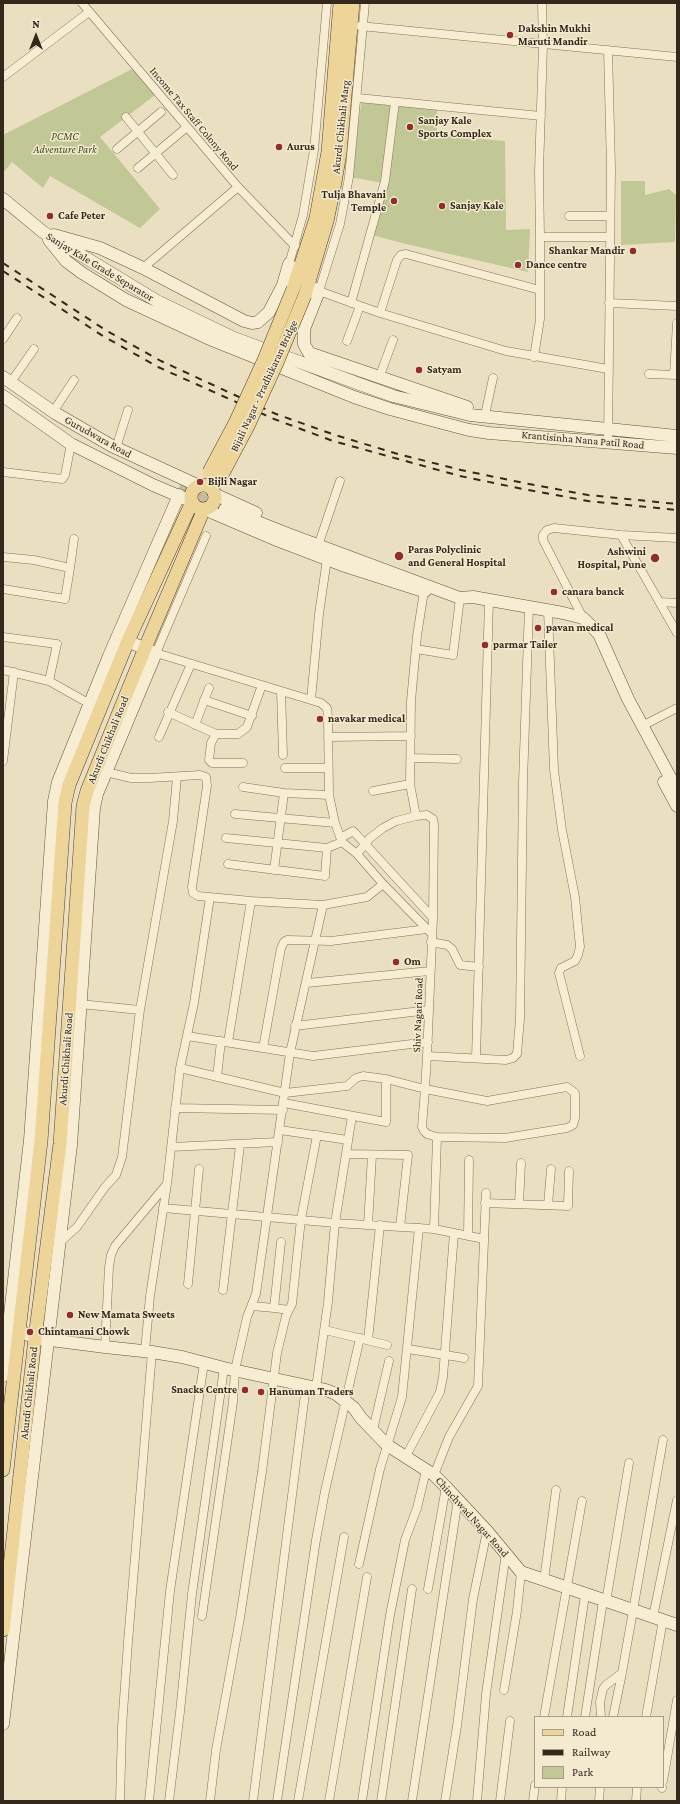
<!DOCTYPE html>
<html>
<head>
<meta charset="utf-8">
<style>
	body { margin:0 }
	#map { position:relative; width:680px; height:1804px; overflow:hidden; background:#ebdfc1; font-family:"Crimson Pro",serif }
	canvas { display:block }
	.frame { position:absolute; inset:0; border:4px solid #34281d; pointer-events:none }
	.legend { position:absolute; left:534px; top:1716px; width:130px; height:72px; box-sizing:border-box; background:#f3ead0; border:1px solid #a79c88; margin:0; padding:5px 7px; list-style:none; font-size:12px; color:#34281d }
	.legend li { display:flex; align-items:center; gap:8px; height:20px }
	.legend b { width:20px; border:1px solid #a79c88 }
	.north { position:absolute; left:16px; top:16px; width:40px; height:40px; -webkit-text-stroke:3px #f3ead0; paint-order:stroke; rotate:0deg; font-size:11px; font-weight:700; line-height:16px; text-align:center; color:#34281d }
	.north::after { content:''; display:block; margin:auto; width:14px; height:18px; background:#34281d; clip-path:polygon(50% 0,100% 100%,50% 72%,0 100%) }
</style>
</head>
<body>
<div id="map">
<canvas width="680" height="1804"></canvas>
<div class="frame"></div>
<ul class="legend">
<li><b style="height:5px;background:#edd59a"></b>Road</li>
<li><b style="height:5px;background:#34281d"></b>Railway</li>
<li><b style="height:11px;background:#c1c895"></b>Park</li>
</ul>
<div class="north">N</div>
</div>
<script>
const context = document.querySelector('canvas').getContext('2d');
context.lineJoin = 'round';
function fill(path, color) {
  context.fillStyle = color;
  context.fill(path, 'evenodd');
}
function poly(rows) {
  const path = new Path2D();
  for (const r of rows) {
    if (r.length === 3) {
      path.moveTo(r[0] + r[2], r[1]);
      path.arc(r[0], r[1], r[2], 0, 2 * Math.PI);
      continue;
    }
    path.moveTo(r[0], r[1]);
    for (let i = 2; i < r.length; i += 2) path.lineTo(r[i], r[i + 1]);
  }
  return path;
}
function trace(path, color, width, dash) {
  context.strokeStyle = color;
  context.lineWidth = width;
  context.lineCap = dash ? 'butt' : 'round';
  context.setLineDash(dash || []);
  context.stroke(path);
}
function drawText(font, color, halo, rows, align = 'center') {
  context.font = font + ' "Crimson Pro",serif';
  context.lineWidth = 3;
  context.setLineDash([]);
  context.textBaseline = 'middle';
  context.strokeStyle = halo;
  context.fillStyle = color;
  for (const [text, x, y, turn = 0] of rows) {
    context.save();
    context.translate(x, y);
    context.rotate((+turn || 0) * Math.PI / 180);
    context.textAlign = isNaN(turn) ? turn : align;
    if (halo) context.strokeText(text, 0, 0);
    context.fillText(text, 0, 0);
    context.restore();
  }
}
const green = poly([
	[136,67,159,92,100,137,160,209,140,228,50,176,43,188,12,162,3,173,3,135],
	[362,100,437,107,437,135,505,141,506,230,530,229,528,272,402,243,372,235,383,183,349,177],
	[621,181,645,181,645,195,669,189,676,195,675,242,621,245]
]);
const secondaryTunnel = poly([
	[179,488,225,509]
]);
const street = poly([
	[82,3,238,187,295,246],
	[365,3,349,177,340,224,319,291,380,313,506,351,608,369],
	[360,26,677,57],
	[608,50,611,168,608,442],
	[3,77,89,12],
	[358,98,541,116],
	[126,117,173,175],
	[117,149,161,112],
	[138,168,187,127],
	[569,216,610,216],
	[540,237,609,237],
	[294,266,289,264,303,215,314,150,327,3],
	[143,268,238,187],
	[351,303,385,181,395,102],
	[609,303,677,306],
	[380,313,397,260,401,255,406,254,540,290],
	[3,339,17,318],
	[347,341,360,306],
	[534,357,540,319,540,237,539,171,543,45,542,3],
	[649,374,677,375],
	[674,375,677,323],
	[379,378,393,340],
	[11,382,34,349],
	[53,412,74,380],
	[485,415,493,378],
	[116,448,128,410],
	[3,472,62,479,65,475,71,444],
	[621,535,677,633],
	[206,536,156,653,321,703,327,708,328,717,329,795,335,823,342,842,357,854,383,884,432,934],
	[320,540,340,481],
	[3,557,34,560,70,568,65,599,3,589],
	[70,568,74,539],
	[660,602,677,603],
	[548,610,554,770,562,830,575,897,580,947,578,955,575,961,561,968,559,973,580,1056],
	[583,618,543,540,543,535,547,530,554,528,621,535,677,538],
	[3,637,57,644,49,681],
	[416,649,453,655,460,598],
	[3,670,49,681,90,704],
	[281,691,283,755],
	[204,700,252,716],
	[311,700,319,614,327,559],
	[168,712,216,734],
	[195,725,209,688],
	[642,726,677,708],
	[159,737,191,664],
	[328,737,411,736],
	[411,758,457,759],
	[3,761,14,672],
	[243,763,212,763,209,760,211,743,216,734,238,734,247,727,262,685],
	[285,768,328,768],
	[106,772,131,778,149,778,200,775,206,777,207,786,192,887,193,893,198,896,251,901,323,905,367,897,383,884],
	[243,787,284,793,329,795],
	[373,791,410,784],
	[235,814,335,823],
	[416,816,410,784,411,701,417,636,424,591],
	[226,838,327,848,342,842],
	[341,838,353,831,355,833,433,918],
	[228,864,325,876,327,848],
	[274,870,284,793],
	[431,942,447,945,452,949,460,965,479,967],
	[307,983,430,971],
	[80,1004,140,1010],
	[295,1026,429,1010],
	[187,1036,313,1056,428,1042],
	[228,1042,251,901],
	[263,1048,281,948,284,942,287,940,331,941,427,929],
	[427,1056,506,1060,513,1058,517,1054,520,1019,523,782,529,607],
	[476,1058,489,600],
	[180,1068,285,1093,347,1086,356,1078,363,1076,386,1079,425,1089,487,1101,567,1087,575,1093,575,1118,573,1125,567,1128,505,1138,437,1137,427,1134,424,1131,422,1127,425,1089,427,1056,433,918,434,824,433,819,427,815,416,816,396,821,383,828,370,838,357,854],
	[217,1077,221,1041],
	[284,1103,386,1122,386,1079],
	[175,1108,283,1110],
	[280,1130,348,1140],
	[171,1147,278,1142],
	[346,1154,408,1155,400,1227],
	[485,1203,568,1206,569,1171],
	[519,1204,521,1163],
	[548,1205,551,1169],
	[163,1208,335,1223,434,1229,484,1239],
	[368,1225,372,1155],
	[434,1229,437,1137],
	[468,1236,469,1160],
	[281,1242,274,1308,289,1310],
	[58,1244,77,1227,105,1187,116,1175,122,1157,140,1010,173,821,177,777],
	[188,1284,199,1169],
	[223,1290,240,1145],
	[252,1306,274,1308],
	[325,1330,387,1345],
	[368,1340,380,1225],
	[105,1347,109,1267,111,1255,115,1246,167,1184],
	[408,1349,464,1358],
	[145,1351,150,1296,167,1184,180,1068,194,1003,210,897],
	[316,1388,328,1302,335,1223,352,1116],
	[373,1430,389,1361],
	[406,1456,440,1392,443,1377,454,1233],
	[434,1475,449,1437,478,1386,486,1193],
	[359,1564,380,1469,402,1397,419,1228],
	[544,1580,556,1490],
	[428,1589,446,1487],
	[606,1602,629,1463],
	[202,1616,233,1402,235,1370,247,1317,256,1294,290,1053,323,905],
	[653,1617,677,1500],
	[504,1690,517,1611,521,1572],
	[544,1717,582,1501],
	[567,1717,585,1595],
	[585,1717,603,1601],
	[601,1717,600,1702,603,1689,606,1685,622,1673],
	[613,1717,622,1673,663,1440],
	[646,1717,663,1620],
	[663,1781,677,1700],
	[662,1788,662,1787],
	[120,1801,122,1727,128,1642,152,1352],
	[149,1801,170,1591,204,1363],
	[169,1801,180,1712,192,1594,224,1368],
	[210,1801,216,1750,240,1618,262,1472,277,1353,286,1316,292,1304,301,1219,317,1135],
	[253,1801,306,1386],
	[277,1801,316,1540,325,1491,360,1338],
	[298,1801,344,1537],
	[329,1801,367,1577],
	[362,1801,390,1615,405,1540,417,1508,426,1471],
	[381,1801,412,1589],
	[412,1801,458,1499],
	[445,1801,457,1726,473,1599,487,1531],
	[477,1801,486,1694,506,1553],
	[500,1801,510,1721],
	[533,1801,535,1785],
	[561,1801,562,1787],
	[599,1801,600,1787],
	[636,1801,637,1787]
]);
const secondary = poly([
	[3,199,43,232,157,301,234,338,365,386,393,396,470,415,677,436],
	[54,235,100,248,143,268,244,321,252,323,258,322,269,312,283,285,289,264],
	[49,240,66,261,82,273,126,300,212,340,354,397,390,409,469,430,489,433,677,448],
	[308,286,319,291,304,329,304,344,309,353,467,407],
	[3,377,55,413,112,446,199,486],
	[3,396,71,444,153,485,186,499],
	[214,494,256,513],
	[204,509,279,541,342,565,420,590,425,591],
	[225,509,288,534,460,598,473,597,563,613,583,618,599,634,628,699,677,790],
	[664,782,677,806],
	[11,1327,35,1338,105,1347,152,1352,182,1357,224,1368,326,1390,336,1394,354,1408,361,1418,387,1445,434,1475,446,1487,487,1531,521,1572,677,1625],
	[3,1376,30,1140,54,801,58,782,109,656,179,495],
	[3,1724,71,1145,94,808,97,794,156,653,117,637]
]);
const primary = poly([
	[293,289,316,218,328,152,340,3],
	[305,295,327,221,334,188,340,153,353,3],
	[203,497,12],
	[3,1470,41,1141,65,803,69,785,128,641,192,502],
	[3,1630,35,1338,60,1144,83,806,87,791,145,648,204,509]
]);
const rail = poly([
	[3,263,107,331,161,361,276,414,335,435,398,454,461,470,524,483,588,495,677,504],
	[3,271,103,336,158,367,274,419,333,441,460,476,523,489,588,501,677,510]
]);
const primaryBridge = poly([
	[209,472,236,421,264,360,293,289],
	[221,477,248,426,276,365,305,295]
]);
const markers = [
	[510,35,4,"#8f2e2d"],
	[410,127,4,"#8f2e2d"],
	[279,147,4,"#8f2e2d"],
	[394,201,4,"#8f2e2d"],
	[442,206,4,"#8f2e2d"],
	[50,216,4,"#8f2e2d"],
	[633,251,4,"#8f2e2d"],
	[518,265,4,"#8f2e2d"],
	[419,370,4,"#8f2e2d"],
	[200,482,4,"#8f2e2d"],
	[399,556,5,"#8f2e2d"],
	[655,558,5,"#8f2e2d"],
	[554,592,4,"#8f2e2d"],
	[538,628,4,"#8f2e2d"],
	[485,645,4,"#8f2e2d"],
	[320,719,4,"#8f2e2d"],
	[396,962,4,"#8f2e2d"],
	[70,1315,4,"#8f2e2d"],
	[30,1332,4,"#8f2e2d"],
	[245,1390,4,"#8f2e2d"],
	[261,1392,4,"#8f2e2d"]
];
const poiNames = [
	["Dakshin Mukhi",518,29],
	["Maruti Mandir",518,42],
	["Sanjay Kale",418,121],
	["Sports Complex",418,134],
	["Aurus",287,147],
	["Tulja Bhavani",386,195,"right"],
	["Temple",386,208,"right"],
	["Sanjay Kale",450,206],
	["Cafe Peter",58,216],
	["Shankar Mandir",625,251,"right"],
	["Dance centre",526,265],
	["Satyam",427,370],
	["Bijli Nagar",208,482],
	["Paras Polyclinic",408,550],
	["and General Hospital",408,563],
	["Ashwini",646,552,"right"],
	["Hospital, Pune",646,565,"right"],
	["canara banck",562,592],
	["pavan medical",546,628],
	["parmar Tailer",493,645],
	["navakar medical",328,719],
	["Om",404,962],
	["New Mamata Sweets",78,1315],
	["Chintamani Chowk",38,1332],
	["Snacks Centre",237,1390,"right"],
	["Hanuman Traders",269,1392]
];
const streetNames = [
	["Income Tax Staff Colony Road",194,119,50],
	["Akurdi Chikhali Marg",341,127,-84],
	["Sanjay Kale Grade Separator",100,267,31],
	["Bijali Nagar - Pradhikaran Bridge",264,386,-65],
	["Gurudwara Road",98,437,29],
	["Krantisinha Nana Patil Road",583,440,5],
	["Akurdi Chikhali Road",108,740,-68],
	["Shiv Nagari Road",418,1015,-88],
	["Akurdi Chikhali Road",66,1059,-86],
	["Akurdi Chikhali Road",29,1393,-84],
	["Chinchwad Nagar Road",472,1517,48]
];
const parkNames = [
	["PCMC",65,137],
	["Adventure Park",65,150]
];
fill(green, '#c1c895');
trace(secondaryTunnel, '#c6baa0', 12, [12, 6]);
trace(street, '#837159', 9);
trace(secondary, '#65523d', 13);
trace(primary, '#513f2e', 14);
trace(street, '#f6edd3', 8);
trace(secondary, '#f6edd3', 12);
trace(primary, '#edd59a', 13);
trace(rail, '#34281d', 2, [7, 7]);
trace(primaryBridge, '#513f2e', 14, []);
trace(primaryBridge, '#edd59a', 13);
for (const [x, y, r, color] of markers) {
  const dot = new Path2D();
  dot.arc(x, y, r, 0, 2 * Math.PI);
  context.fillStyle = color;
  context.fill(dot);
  trace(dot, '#f3ead0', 1.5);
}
drawText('bold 11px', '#34281d', '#f3ead0', poiNames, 'left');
drawText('11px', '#34281d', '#f3ead0', streetNames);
drawText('italic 11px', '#434f25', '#f3ead0', parkNames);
</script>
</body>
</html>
